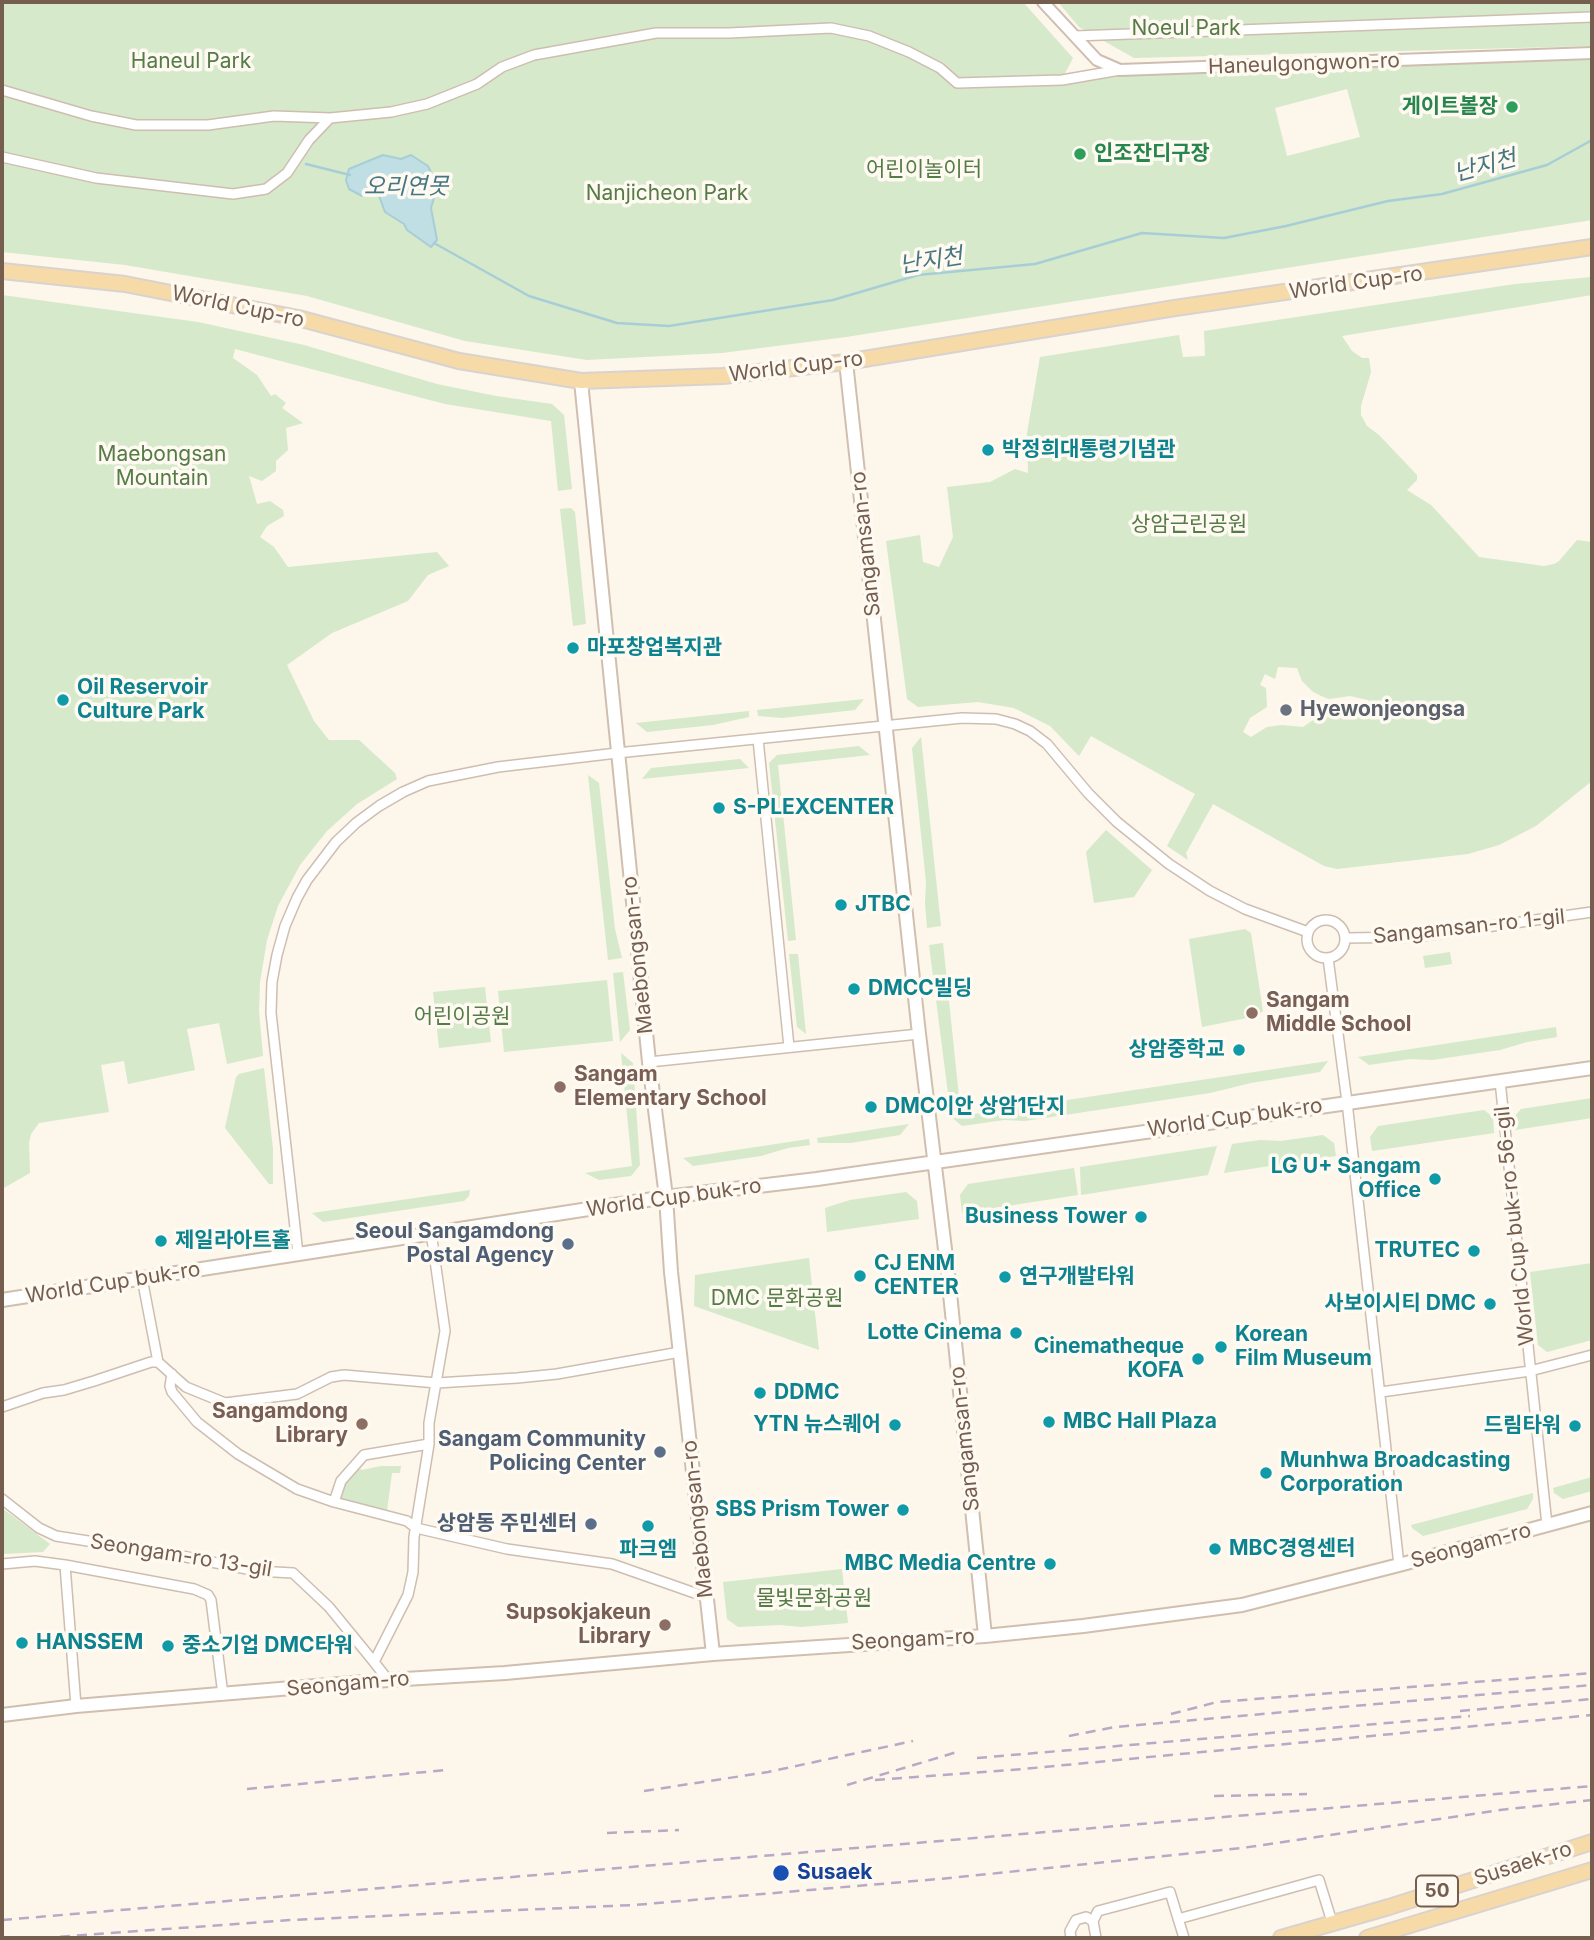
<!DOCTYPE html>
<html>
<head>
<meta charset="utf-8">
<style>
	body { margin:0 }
	#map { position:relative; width:1594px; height:1940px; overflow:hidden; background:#fcf6eb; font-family:Inter,sans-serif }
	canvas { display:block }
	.frame { position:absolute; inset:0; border:4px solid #765e4f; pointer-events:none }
</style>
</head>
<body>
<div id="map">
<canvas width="1594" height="1940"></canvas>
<div class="frame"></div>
</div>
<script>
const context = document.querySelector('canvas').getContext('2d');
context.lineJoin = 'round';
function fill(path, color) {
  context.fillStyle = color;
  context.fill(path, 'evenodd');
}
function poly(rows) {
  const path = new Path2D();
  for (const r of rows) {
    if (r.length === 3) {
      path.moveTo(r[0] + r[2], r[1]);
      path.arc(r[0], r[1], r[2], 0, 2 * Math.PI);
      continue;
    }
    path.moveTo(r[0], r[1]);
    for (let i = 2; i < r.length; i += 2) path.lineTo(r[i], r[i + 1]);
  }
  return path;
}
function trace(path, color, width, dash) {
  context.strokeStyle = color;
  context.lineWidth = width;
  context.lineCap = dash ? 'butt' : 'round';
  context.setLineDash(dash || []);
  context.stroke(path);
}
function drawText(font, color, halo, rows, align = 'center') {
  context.font = font + ' Inter,"Noto Sans KR",sans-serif';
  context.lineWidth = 7;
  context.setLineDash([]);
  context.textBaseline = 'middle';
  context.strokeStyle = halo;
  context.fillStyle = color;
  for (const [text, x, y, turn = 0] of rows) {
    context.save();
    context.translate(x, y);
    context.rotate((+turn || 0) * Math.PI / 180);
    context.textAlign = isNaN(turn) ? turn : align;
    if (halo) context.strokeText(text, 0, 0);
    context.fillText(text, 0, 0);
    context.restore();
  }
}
const green = poly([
	[2,2,1023,2,1073,58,1062,79,1120,70,1382,61,1592,60,1592,220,846,337,722,353,587,360,465,341,307,296,125,265,2,252],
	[1347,89,1360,137,1287,156,1275,108],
	[1058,2,1592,2,1592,46,1134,58,1079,27],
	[1592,277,1592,295,1342,336,1352,351,1362,358,1369,358,1371,372,1361,406,1361,415,1367,426,1379,435,1417,475,1417,480,1407,490,1431,505,1479,557,1544,566,1554,564,1559,561,1577,540,1592,542,1592,781,1536,826,1499,845,1468,854,1337,869,1324,866,1213,804,1186,853,1188,860,1167,846,1195,794,1091,736,1079,756,1050,726,1014,708,978,702,918,707,907,699,886,541,920,535,923,562,939,567,953,537,947,487,990,482,1015,469,1028,473,1027,433,1040,357,1179,335,1183,357,1205,356,1204,331,1515,284],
	[1278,667,1297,668,1302,681,1312,691,1321,696,1329,699,1350,696,1368,700,1371,704,1370,709,1316,718,1303,727,1282,725,1267,727,1251,737,1243,732,1250,718,1267,707,1266,688,1260,685,1265,674,1275,679],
	[2,295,198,322,304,345,437,384,496,396,552,404,564,415,572,489,558,491,551,421,445,404,235,349,233,358,257,375,271,396,275,394,286,403,282,408,303,423,286,428,288,450,276,461,276,471,262,481,249,476,257,504,270,501,283,510,284,516,267,526,260,537,274,547,288,567,437,552,449,566,428,575,408,601,332,633,287,665,314,721,329,740,359,740,395,773,397,779,357,804,327,831,300,865,278,906,267,940,260,982,259,1011,263,1056,227,1064,219,1023,187,1029,195,1070,128,1084,124,1061,101,1065,109,1112,39,1123,31,1134,29,1143,30,1173,2,1189],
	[571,508,575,512,586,624,573,626,560,509],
	[864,699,855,710,782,718,758,716,757,710],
	[749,711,749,717,713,725,647,732,636,723],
	[921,737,941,926,927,928,925,903,926,882,912,748],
	[859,746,870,755,778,765,796,940,788,941,769,763,777,755],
	[740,759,749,768,642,779,651,768],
	[588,775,599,783,615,929,622,958,608,960],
	[1106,830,1152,870,1134,897,1094,903,1086,852],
	[1245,929,1251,933,1263,1011,1257,1016,1202,1027,1189,939],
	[943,943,961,1116,1328,1061,1320,1072,1251,1083,1210,1093,1025,1121,1004,1120,962,1126,951,1117,929,945],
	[1450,952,1452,964,1425,968,1423,956],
	[789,954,798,954,806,1034,797,1027],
	[623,972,630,1030,620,1042,613,973],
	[607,980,613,1041,504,1052,498,991],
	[485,987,491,1042,439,1048,433,992],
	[1556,1027,1557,1037,1527,1042,1500,1050,1432,1060,1410,1059,1369,1065,1358,1057],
	[621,1053,633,1063,640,1165,631,1176,599,1180,585,1173,632,1166],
	[264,1068,273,1149,273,1184,269,1184,225,1128,236,1077,239,1074],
	[1592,1098,1592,1118,1515,1130,1514,1117,1521,1109],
	[1484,1110,1493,1117,1494,1133,1372,1151,1370,1137,1378,1126],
	[909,1124,900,1135,851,1143,818,1143,817,1138],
	[1323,1135,1334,1143,1336,1156,1224,1173,1232,1144,1260,1140,1281,1141],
	[809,1139,810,1145,788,1148,761,1156,693,1166,683,1158],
	[1217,1146,1208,1175,1081,1195,1080,1167],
	[1074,1168,1078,1195,962,1213,960,1195,968,1184],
	[470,1190,469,1196,464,1201,323,1222,312,1213],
	[906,1192,917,1201,919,1219,827,1232,825,1208,850,1200],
	[809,1258,819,1350,694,1306,695,1275],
	[1592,1263,1592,1340,1547,1352,1538,1345,1530,1272],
	[381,1466,401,1466,400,1473,392,1473,387,1511,342,1499,340,1495,343,1482,357,1467,362,1470],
	[1592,1477,1592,1491,1563,1499,1554,1493,1553,1488],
	[1533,1493,1533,1499,1527,1509,1423,1536,1412,1528,1411,1525],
	[2,1508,50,1544,43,1552,2,1554],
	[842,1569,848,1623,801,1627,780,1625,738,1627,727,1619,723,1582]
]);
const water = poly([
	[383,155,401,159,411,155,428,166,434,179,436,191,431,208,437,240,431,247,407,230,404,224,385,212,379,196,365,191,362,196,349,189,346,180,349,169,383,155]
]);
const stream = poly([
	[306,164,350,175],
	[434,243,529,296,617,323,669,326,833,300,918,275,1035,264,1142,233,1224,238,1286,226,1388,201,1442,194,1547,165,1592,140]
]);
const minor = poly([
	[1075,36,1592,17],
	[2,90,91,116,136,125,208,125,274,116,330,118,391,112,427,104,477,84,502,67,534,55,656,33,729,33,831,28,869,36,909,52,940,68,957,83,1062,80,1120,70],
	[2,157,96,178,233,194,266,189,287,173,309,140,330,118],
	[758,739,789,1047],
	[1326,939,19],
	[1346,938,1415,937,1592,912],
	[1328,958,1347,1102,1399,1565],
	[649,1062,919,1034],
	[1500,1081,1547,1525],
	[298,1254,271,1013,272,982,277,955,285,926,297,898,307,880,336,842,356,823,379,806,403,792,428,781,498,767,617,753,962,718,996,719,1015,724,1030,731,1047,744,1088,793,1117,822,1169,864,1210,891,1245,909,1308,932],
	[142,1278,158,1362,186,1387,225,1403,297,1394,331,1377,344,1375,437,1383,517,1378,557,1374,680,1352],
	[172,1374,170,1386,172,1392,197,1422,238,1454,297,1489,334,1502,407,1521,416,1528,507,1549,612,1564,706,1597],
	[1381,1392,1530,1371,1592,1355],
	[2,1407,43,1393,64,1390,94,1381,151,1362,158,1362],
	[2,1499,39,1528,56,1536,171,1554,257,1571,293,1573,329,1607,374,1662],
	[334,1502,341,1481,364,1455,429,1444],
	[2,1564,35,1561,65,1565],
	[388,1680,374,1662,408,1595,413,1572,414,1537,429,1444,429,1423,445,1331,431,1232],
	[76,1706,65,1565,194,1589,208,1595,211,1600,223,1695],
	[1178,1919,1319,1880,1332,1922],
	[1093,1921,1098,1911,1170,1892,1184,1938],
	[1071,1938,1070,1931,1076,1920,1086,1917,1093,1921,1096,1938]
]);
const tertiary = poly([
	[1043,2,1097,60,1120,70,1592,53]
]);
const secondary = poly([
	[846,362,919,1034,948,1274,985,1636],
	[581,381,649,1062,666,1197,671,1272,713,1654],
	[2,1300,666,1197,817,1179,1592,1068],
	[2,1715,76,1706,388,1680,505,1673,713,1654,985,1636,1083,1626,1242,1605,1399,1565,1592,1513]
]);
const primary = poly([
	[2,271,125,284,298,318,459,361,581,381,723,376,846,362,1175,308,1592,247],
	[1281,1938,1389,1907,1592,1842],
	[1367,1938,1592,1870]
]);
const rail = poly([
	[1460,1711,1592,1699],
	[1171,1714,1217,1702,1592,1673],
	[1069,1736,1115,1727,1592,1685],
	[977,1758,1470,1716],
	[875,1780,1023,1769,1592,1715],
	[847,1785,957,1752],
	[247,1789,446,1770],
	[644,1791,768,1772,913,1741],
	[1214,1796,1307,1794],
	[607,1833,679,1830],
	[2,1920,1592,1786],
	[43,1938,290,1920,634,1905,950,1878,1242,1848,1500,1810,1592,1800]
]);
const markers = [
	[1512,107,7,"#2e9e5b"],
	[1080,154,7,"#2e9e5b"],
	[988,450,7,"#0f9aa8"],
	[573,648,7,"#0f9aa8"],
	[63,700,7,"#0f9aa8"],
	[1286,710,7,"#6b7280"],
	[719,808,7,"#0f9aa8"],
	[841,905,7,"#0f9aa8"],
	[854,989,7,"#0f9aa8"],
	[1252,1013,7,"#8d6e63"],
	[1239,1050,7,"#0f9aa8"],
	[560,1087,7,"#8d6e63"],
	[871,1107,7,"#0f9aa8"],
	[1435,1179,7,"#0f9aa8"],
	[1141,1217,7,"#0f9aa8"],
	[161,1241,7,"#0f9aa8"],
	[568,1244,7,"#5c6f8a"],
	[1474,1251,7,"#0f9aa8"],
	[860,1276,7,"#0f9aa8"],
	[1005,1277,7,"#0f9aa8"],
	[1490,1304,7,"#0f9aa8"],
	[1016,1333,7,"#0f9aa8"],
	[1221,1347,7,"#0f9aa8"],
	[1198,1359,7,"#0f9aa8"],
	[760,1393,7,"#0f9aa8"],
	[1049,1422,7,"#0f9aa8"],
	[362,1424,7,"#8d6e63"],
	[895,1425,7,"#0f9aa8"],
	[1575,1426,7,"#0f9aa8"],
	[660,1452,7,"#5c6f8a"],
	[1266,1473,7,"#0f9aa8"],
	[903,1510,7,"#0f9aa8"],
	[591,1524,7,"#5c6f8a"],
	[648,1526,7,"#0f9aa8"],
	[1215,1549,7,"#0f9aa8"],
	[1050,1564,7,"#0f9aa8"],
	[665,1625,7,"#8d6e63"],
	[22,1643,7,"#0f9aa8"],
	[168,1646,7,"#0f9aa8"],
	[781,1873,9,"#1a4fb4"]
];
const shields = [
	[1437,1891,42]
];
const shieldNames = [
	["50",1437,1891]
];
const parkNames = [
	["Noeul Park",1186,29],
	["Haneul Park",191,62],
	["어린이놀이터",924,170],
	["Nanjicheon Park",667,194],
	["Maebongsan",162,455],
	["Mountain",162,479],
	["상암근린공원",1189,525],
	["어린이공원",462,1017],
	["DMC 문화공원",777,1299],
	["물빛문화공원",814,1599]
];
const streetNames = [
	["Haneulgongwon-ro",1304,64,-2],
	["World Cup-ro",1356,283,-8],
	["World Cup-ro",238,307,12],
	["World Cup-ro",796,367,-7],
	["Sangamsan-ro",866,544,-96],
	["Sangamsan-ro 1-gil",1469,927,-6],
	["Maebongsan-ro",638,955,-96],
	["World Cup buk-ro",1235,1118,-8],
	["World Cup buk-ro",674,1198,-8],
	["World Cup buk-ro 56-gil",1515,1226,-96],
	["World Cup buk-ro",113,1283,-9],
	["Sangamsan-ro",965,1439,-96],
	["Maebongsan-ro",698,1519,-96],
	["Seongam-ro",1471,1546,-15],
	["Seongam-ro 13-gil",181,1556,9],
	["Seongam-ro",913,1640,-3],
	["Seongam-ro",348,1684,-5],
	["Susaek-ro",1523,1864,-18]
];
const leisureNames = [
	["게이트볼장",1498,107],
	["인조잔디구장",1094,154,"left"]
];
const cultureNames = [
	["박정희대통령기념관",1002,450],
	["마포창업복지관",587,648],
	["Oil Reservoir",77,688],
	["Culture Park",77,712],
	["S-PLEXCENTER",733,808],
	["JTBC",855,905],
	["DMCC빌딩",868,989],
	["상암중학교",1225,1050,"right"],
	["DMC이안 상암1단지",885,1107],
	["LG U+ Sangam",1421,1167,"right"],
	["Office",1421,1191,"right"],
	["Business Tower",1127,1217,"right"],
	["제일라아트홀",175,1241],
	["TRUTEC",1460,1251,"right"],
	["CJ ENM",874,1264],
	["CENTER",874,1288],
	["연구개발타워",1019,1277],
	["사보이시티 DMC",1476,1304,"right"],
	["Lotte Cinema",1002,1333,"right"],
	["Korean",1235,1335],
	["Film Museum",1235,1359],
	["Cinematheque",1184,1347,"right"],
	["KOFA",1184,1371,"right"],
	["DDMC",774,1393],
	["MBC Hall Plaza",1063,1422],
	["YTN 뉴스퀘어",881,1425,"right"],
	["드림타워",1561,1426,"right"],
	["Munhwa Broadcasting",1280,1461],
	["Corporation",1280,1485],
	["SBS Prism Tower",889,1510,"right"],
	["MBC경영센터",1229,1549],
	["파크엠",648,1550,"center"],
	["MBC Media Centre",1036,1564,"right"],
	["HANSSEM",36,1643],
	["중소기업 DMC타워",182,1646]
];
const worshipNames = [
	["Hyewonjeongsa",1300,710]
];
const educationNames = [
	["Sangam",1266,1001],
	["Middle School",1266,1025],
	["Sangam",574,1075],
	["Elementary School",574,1099],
	["Sangamdong",348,1412,"right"],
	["Library",348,1436,"right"],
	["Supsokjakeun",651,1613,"right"],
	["Library",651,1637,"right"]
];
const serviceNames = [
	["Seoul Sangamdong",554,1232],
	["Postal Agency",554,1256],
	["Sangam Community",646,1440],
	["Policing Center",646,1464],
	["상암동 주민센터",577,1524]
];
const transitNames = [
	["Susaek",797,1873]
];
const waterNames = [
	["난지천",1485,166,-15],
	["오리연못",406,187],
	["난지천",931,261,-9]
];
fill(green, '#d6e9ca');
fill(water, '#c0dfe5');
trace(water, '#a7ced6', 2);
trace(stream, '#a7ced6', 2.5);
trace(minor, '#cebeb1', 12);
trace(tertiary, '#cebeb1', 14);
trace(secondary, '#d0bfaf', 16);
trace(primary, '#d9d2ce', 18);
trace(minor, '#fff', 9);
trace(tertiary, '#fff', 10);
trace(secondary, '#fff', 12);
trace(primary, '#f6dba8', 14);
trace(rail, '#b9a9c6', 2.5, [10, 7]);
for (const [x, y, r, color] of markers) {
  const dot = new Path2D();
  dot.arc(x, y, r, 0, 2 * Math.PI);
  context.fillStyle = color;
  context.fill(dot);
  trace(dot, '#fefaf2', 2.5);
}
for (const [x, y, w] of shields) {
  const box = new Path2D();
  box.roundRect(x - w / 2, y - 15.5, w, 31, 5);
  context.fillStyle = '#fefaf2';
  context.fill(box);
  trace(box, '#765e4f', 2);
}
drawText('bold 19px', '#765e4f', null, shieldNames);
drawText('21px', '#557b47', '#fefaf2', parkNames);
drawText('21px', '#765e4f', '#fefaf2', streetNames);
drawText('bold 21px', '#27864d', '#fefaf2', leisureNames, 'right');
drawText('bold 21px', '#0d838f', '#fefaf2', cultureNames, 'left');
drawText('bold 21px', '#5b616d', '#fefaf2', worshipNames, 'left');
drawText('bold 21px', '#785e54', '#fefaf2', educationNames, 'left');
drawText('bold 21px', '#4e5e75', '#fefaf2', serviceNames, 'right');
drawText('bold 21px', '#164399', '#fefaf2', transitNames, 'left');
drawText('italic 23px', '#467681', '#fefaf2', waterNames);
</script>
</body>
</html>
